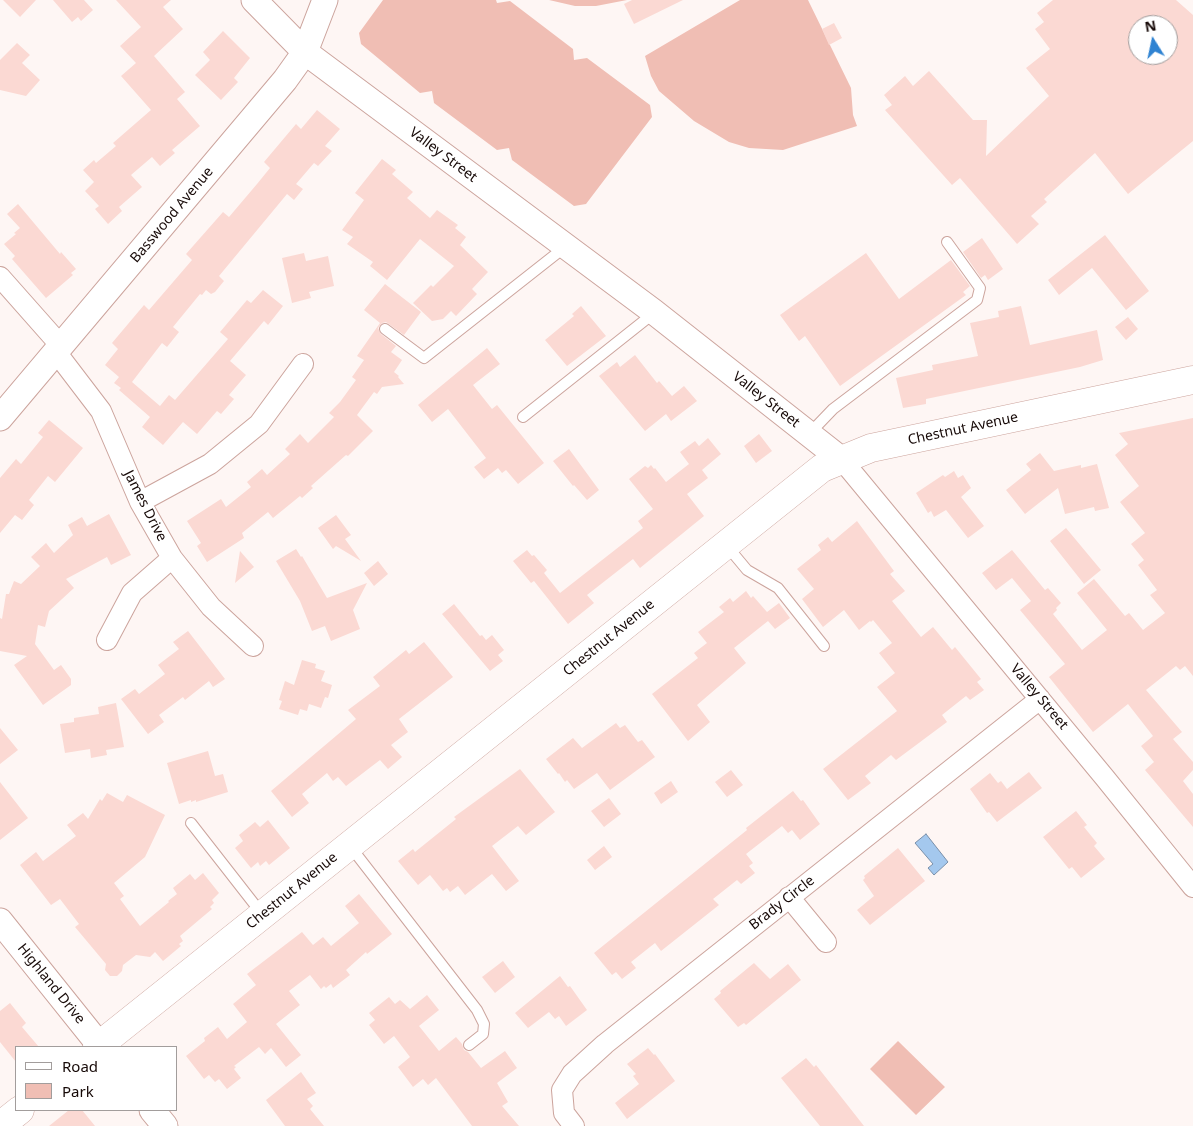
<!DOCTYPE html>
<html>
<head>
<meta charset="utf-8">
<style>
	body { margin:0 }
	#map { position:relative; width:1193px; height:1126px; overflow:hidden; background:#fef6f4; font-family:"Noto Sans",sans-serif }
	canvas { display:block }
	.legend { position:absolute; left:15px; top:1046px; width:162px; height:65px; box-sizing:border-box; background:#fff; border:1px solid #a29d9c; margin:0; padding:6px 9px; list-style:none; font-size:15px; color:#160907 }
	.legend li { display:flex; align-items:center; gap:10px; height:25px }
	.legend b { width:25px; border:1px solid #a29d9c }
	.north { position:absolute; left:1128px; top:15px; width:50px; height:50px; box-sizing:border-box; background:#fff; border:1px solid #a29d9c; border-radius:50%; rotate:350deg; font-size:14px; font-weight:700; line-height:20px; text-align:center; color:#160907 }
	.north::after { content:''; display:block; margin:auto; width:18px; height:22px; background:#2f83d2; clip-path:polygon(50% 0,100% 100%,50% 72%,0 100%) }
</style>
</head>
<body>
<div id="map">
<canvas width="1193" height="1126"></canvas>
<ul class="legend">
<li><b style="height:6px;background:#fff"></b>Road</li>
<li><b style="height:14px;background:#f0beb4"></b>Park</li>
</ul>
<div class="north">N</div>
</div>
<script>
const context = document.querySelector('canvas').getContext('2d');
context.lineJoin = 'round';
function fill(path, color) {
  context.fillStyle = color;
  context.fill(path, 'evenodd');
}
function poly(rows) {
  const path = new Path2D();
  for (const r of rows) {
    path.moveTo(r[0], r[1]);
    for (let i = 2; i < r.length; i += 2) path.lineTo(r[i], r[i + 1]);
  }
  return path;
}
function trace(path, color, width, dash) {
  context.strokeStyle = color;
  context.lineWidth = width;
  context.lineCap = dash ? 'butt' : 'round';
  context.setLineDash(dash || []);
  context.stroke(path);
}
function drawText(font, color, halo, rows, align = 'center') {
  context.font = font + ' "Noto Sans",sans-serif';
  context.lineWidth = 4;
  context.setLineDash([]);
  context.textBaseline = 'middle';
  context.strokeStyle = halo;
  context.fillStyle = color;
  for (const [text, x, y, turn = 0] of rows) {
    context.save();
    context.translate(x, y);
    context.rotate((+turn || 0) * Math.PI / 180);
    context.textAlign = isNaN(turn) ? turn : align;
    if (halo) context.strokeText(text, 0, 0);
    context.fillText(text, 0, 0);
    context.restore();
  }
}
const green = poly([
	[383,0,496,0,497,3,510,1,573,49,574,60,587,58,650,105,652,117,586,204,574,206,512,160,509,148,497,150,434,103,432,91,420,93,361,44,359,33],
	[549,0,627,0,596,6,575,6],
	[740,0,808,0,851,88,853,115,857,126,783,150,749,148,729,142,694,121,659,91,651,76,645,56],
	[898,1041,945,1087,916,1115,870,1069]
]);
const water = poly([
	[926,834,948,862,934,875,928,868,933,864,915,843,926,834]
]);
const building = poly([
	[3,0,36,0,20,17],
	[53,0,84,0,93,10,81,21,78,17,72,22],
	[116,0,171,0,163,7,183,29,154,56,185,92,177,99,200,126,172,150,175,153,160,166,152,157,131,175,142,187,119,207,122,211,108,224,95,209,99,206,85,191,94,182,83,170,94,160,96,163,116,146,113,143,151,110,121,76,136,63,120,46,141,27],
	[632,0,683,0,634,24,624,4],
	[1053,0,1176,0,1193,15,1193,141,1128,194,1095,153,1044,199,1047,202,1031,216,1039,224,1017,244,960,178,952,185,885,110,892,105,884,95,905,76,913,86,929,71,973,120,987,120,986,156,1049,96,1026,68,1050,49,1035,29,1044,22,1037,13],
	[1138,25,1168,25,1168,55,1138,55],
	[834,23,842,38,829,45,822,29],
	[223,31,250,58,234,78,238,82,221,100,195,75,210,60,203,52],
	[17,43,30,55,22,63,40,80,26,96,0,90,0,60],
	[317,110,340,129,325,146,332,151,318,166,314,163,296,184,303,189,294,200,287,194,219,276,224,281,215,292,211,294,206,290,202,295,200,294,173,327,179,332,167,347,162,343,132,382,160,406,169,395,175,400,228,339,220,332,247,300,251,303,263,290,283,306,268,325,264,321,230,361,246,375,229,395,234,399,221,414,217,411,197,434,183,422,163,445,142,427,150,417,119,390,121,388,114,383,119,377,105,365,118,349,112,343,144,305,149,310,192,260,186,254,223,212,229,217,257,184,270,168,264,162,296,124,301,129],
	[382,159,396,170,392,174,413,192,407,198,430,218,437,210,458,225,455,228,466,237,460,245,488,272,472,289,477,294,456,316,451,311,443,319,432,321,413,303,431,285,433,287,454,266,420,239,387,280,370,266,373,262,347,244,353,237,342,230,364,200,355,193],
	[18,204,60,254,61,252,76,269,71,273,73,275,46,298,12,259,15,256,4,244,16,234,14,233,20,228,7,214],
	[1105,235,1149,291,1126,310,1092,268,1059,295,1048,280],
	[982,238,1003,269,988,280,985,275,981,278,963,252],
	[304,253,306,261,328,256,334,286,309,292,311,298,292,303,282,258],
	[866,253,899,299,951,260,970,286,963,292,966,295,840,386,805,336,799,341,780,315],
	[385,284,421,312,404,335,386,322,382,323,378,328,381,334,396,346,391,352,402,360,394,372,399,376,398,377,404,384,382,387,377,394,374,392,357,415,373,431,348,456,346,455,311,486,313,488,302,498,300,496,273,518,268,512,242,533,244,538,207,562,197,546,201,543,187,521,221,499,226,507,251,487,247,482,262,469,267,475,290,454,285,449,300,434,308,443,334,417,329,413,340,402,356,380,352,377,364,360,357,356,380,323,364,310],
	[581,306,606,336,567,366,545,340,574,316,572,314],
	[1021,306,1030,345,1097,330,1103,360,1080,367,926,399,926,404,903,408,896,378,933,370,932,365,978,356,970,323,999,317,998,311],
	[1128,317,1138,329,1126,340,1115,327],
	[487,348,500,364,473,385,492,409,497,405,544,463,518,484,506,470,502,473,498,468,484,479,474,467,486,458,448,409,432,422,418,405],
	[635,355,657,383,659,381,672,396,684,386,697,401,671,421,666,414,645,431,599,376,617,362,620,367],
	[1193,418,1193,676,1185,666,1180,670,1176,666,1146,690,1182,732,1173,739,1193,762,1193,770,1183,781,1193,794,1193,827,1145,770,1154,762,1141,746,1153,736,1128,704,1093,732,1049,677,1065,664,1020,610,1031,601,1012,578,996,590,982,573,1012,550,1045,590,1048,588,1061,603,1056,608,1057,610,1053,614,1082,650,1107,630,1077,593,1094,579,1125,616,1129,613,1143,630,1165,613,1150,595,1157,590,1138,565,1144,560,1131,544,1145,533,1120,502,1139,486,1115,455,1128,444,1119,433],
	[49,420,83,448,55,482,48,476,29,500,34,505,22,520,15,515,0,533,0,478,16,459,21,464,43,437,38,433],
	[759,434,772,451,756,463,744,446],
	[708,438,721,454,702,470,708,478,687,494,704,516,640,568,633,559,587,595,594,603,568,624,534,581,531,583,513,561,527,550,532,556,534,555,547,570,544,573,560,593,643,528,638,521,653,509,629,479,645,466,648,468,651,465,654,469,655,468,666,482,689,464,680,452,695,441,699,446],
	[569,449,599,490,587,500,574,485,573,486,553,461],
	[1040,453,1054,471,1081,465,1081,468,1097,464,1109,508,1095,511,1094,507,1065,514,1058,488,1025,514,1006,490,1031,470,1026,464],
	[954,471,958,478,963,475,971,488,961,497,984,526,968,538,946,510,934,517,931,511,928,513,916,493,943,475,945,477],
	[109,514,131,555,111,565,107,557,66,579,74,588,49,611,45,627,38,625,35,644,54,670,61,665,71,679,71,685,43,705,14,665,27,656,0,651,0,618,2,619,6,594,9,594,14,581,21,584,40,566,31,557,46,543,54,553,73,535,68,525,82,517,87,526],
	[336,515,351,535,345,539,361,561,336,546,333,549,318,528],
	[857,521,894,571,890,574,905,591,892,601,921,637,933,627,952,650,955,647,981,679,977,682,984,690,970,700,966,696,942,715,947,722,896,760,891,755,865,776,871,783,848,800,823,769,897,711,877,687,895,673,879,653,892,643,873,620,871,622,870,621,859,630,844,610,823,627,802,599,814,589,797,569,821,550,818,545,828,537,832,542],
	[1066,528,1101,570,1084,584,1050,541],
	[296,549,301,557,302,556,327,598,367,583,353,610,360,629,331,641,325,626,312,631,300,601,276,561],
	[240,551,254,567,235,583],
	[378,561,388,574,374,586,364,573],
	[746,591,751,598,753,596,767,612,779,603,790,618,775,629,768,621,734,648,746,663,697,705,710,722,688,741,652,694,698,658,694,653,707,643,698,632,724,612,719,607,730,598,733,602],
	[454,604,480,636,482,635,486,640,492,635,504,650,498,655,503,661,490,671,442,614],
	[188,631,225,679,213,687,209,681,185,700,183,697,159,715,164,722,148,734,121,699,135,689,139,694,165,674,158,665,179,649,173,642],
	[424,642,453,677,399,719,408,732,391,745,402,757,388,769,380,760,346,786,338,777,333,781,327,773,302,794,309,803,292,817,271,791,356,719,348,710,380,686,373,677,406,650,409,654],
	[302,660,316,664,315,668,325,671,321,681,332,685,328,698,325,697,321,708,309,704,307,711,300,709,298,715,279,709,282,701,279,700,285,681,294,685],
	[116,703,124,747,106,750,107,755,91,758,90,749,65,753,60,724,74,722,74,718,99,714,98,707],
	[616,723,620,728,625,725,638,742,642,740,655,757,610,790,597,773,574,789,567,780,565,782,559,773,558,774,546,759,573,738,582,748],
	[0,728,18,750,0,764],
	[208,751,215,776,223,774,228,792,196,802,196,800,191,802,191,800,179,804,167,763],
	[520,769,555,812,526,835,518,826,492,846,519,881,506,891,492,874,465,895,458,886,450,892,447,888,443,891,430,875,418,885,398,861,413,849,415,852,456,819,454,817],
	[731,770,743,785,727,797,715,782],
	[1029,772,1042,788,997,822,989,812,987,813,970,789,990,773,998,783,1001,781,1007,789],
	[671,781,678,792,661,804,654,793],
	[0,782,28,818,0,840],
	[793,791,801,801,803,800,820,824,800,840,792,830,788,833,782,826,746,854,753,863,749,866,755,873,741,884,737,880,713,899,719,905,661,951,655,943,631,962,636,968,622,979,616,972,612,975,594,953,747,830,746,828],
	[107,793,123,802,127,795,165,815,145,857,114,883,124,896,120,899,140,926,169,902,168,901,177,894,173,888,190,874,195,880,203,873,219,893,212,900,214,903,210,907,212,909,180,936,183,941,179,944,181,946,163,961,155,952,150,957,136,955,123,965,122,971,117,976,110,976,105,970,106,964,75,927,79,924,60,899,51,905,20,865,36,852,43,861,76,836,67,825,83,813,88,819,100,799,102,801],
	[609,798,621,814,604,827,591,811],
	[1076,811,1087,825,1084,827,1097,843,1094,846,1105,859,1081,878,1072,867,1069,869,1043,837],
	[268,820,290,848,269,865,266,861,260,866,258,862,251,868,235,848,243,841,239,835,255,822,260,827],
	[604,846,612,857,595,870,587,860],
	[898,848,925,881,870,925,857,910,874,896,863,880,865,878,864,876],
	[359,894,392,934,367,954,366,952,346,970,350,975,333,988,331,984,326,988,324,986,321,989,310,975,289,991,300,1005,276,1024,301,1055,286,1067,271,1048,265,1054,259,1047,234,1066,236,1067,234,1069,241,1078,227,1089,219,1079,215,1082,209,1075,204,1079,186,1056,205,1041,204,1038,218,1027,227,1039,247,1022,233,1004,256,985,247,974,302,932,313,945,323,937,331,946,359,923,345,906],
	[503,961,515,977,495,993,482,977],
	[754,963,770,979,788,964,801,980,746,1025,744,1023,738,1027,714,999,721,993,720,991],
	[560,976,568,987,570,986,587,1010,566,1026,559,1016,555,1019,549,1012,528,1028,515,1013],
	[427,995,439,1010,419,1026,439,1051,456,1037,462,1044,464,1050,468,1052,481,1068,505,1051,517,1068,497,1083,508,1102,502,1106,519,1126,472,1126,436,1078,428,1085,423,1079,413,1087,398,1067,410,1057,394,1036,384,1044,369,1025,375,1020,369,1013,389,997,395,1004,400,1000,410,1009],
	[10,1003,26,1023,22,1027,39,1047,16,1047,16,1062,0,1042,0,1011],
	[648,1048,654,1055,655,1054,675,1081,627,1119,615,1103,639,1084,633,1076,636,1074,627,1064],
	[806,1058,814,1067,816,1065,864,1126,820,1126,781,1078],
	[301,1072,316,1093,307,1099,313,1106,310,1109,324,1126,285,1126,268,1103,266,1100],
	[69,1110,82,1110,95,1126,49,1126]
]);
const service = poly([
	[385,329,424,358,565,247],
	[523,417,654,313],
	[809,434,833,409,977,300,980,288,947,242],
	[727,546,747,570,778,588,824,646],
	[191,823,262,914],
	[350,846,477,1010,484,1024,483,1034,469,1045]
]);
const minor = poly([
	[0,277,62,347],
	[56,352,101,411,140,502,172,558,211,607,253,646],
	[842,460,1105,778,1193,887],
	[140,502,210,464,259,424,303,364],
	[107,640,132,593,172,558],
	[789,897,826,942],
	[574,1126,564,1113,562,1090,572,1074,605,1044,1040,699]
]);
const tertiary = poly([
	[254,0,305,52,654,312,842,460],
	[0,418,285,80,305,52,325,0],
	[0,921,101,1047],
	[152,1110,165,1126]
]);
const secondary = poly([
	[97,1047,822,468,871,448,1193,380],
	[0,1126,20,1110]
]);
const streetNames = [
	["Valley Street",443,155,37],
	["Basswood Avenue",172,215,-50],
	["Valley Street",766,400,38],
	["Chestnut Avenue",963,429,-12],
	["James Drive",145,506,63],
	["Chestnut Avenue",609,638,-39],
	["Valley Street",1039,697,50],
	["Chestnut Avenue",292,891,-39],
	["Brady Circle",782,903,-38],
	["Highland Drive",51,984,51]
];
fill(green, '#f0beb4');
fill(water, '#a4c8ee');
trace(water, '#798fa9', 1);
fill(building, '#fbd9d3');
trace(service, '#cca49d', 12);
trace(minor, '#cca49d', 22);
trace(tertiary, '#cca49d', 27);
trace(secondary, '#cca49d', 29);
trace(service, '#fff', 10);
trace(minor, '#fff', 20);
trace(tertiary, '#fff', 25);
trace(secondary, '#fff', 28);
drawText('14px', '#160907', '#fff', streetNames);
</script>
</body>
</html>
